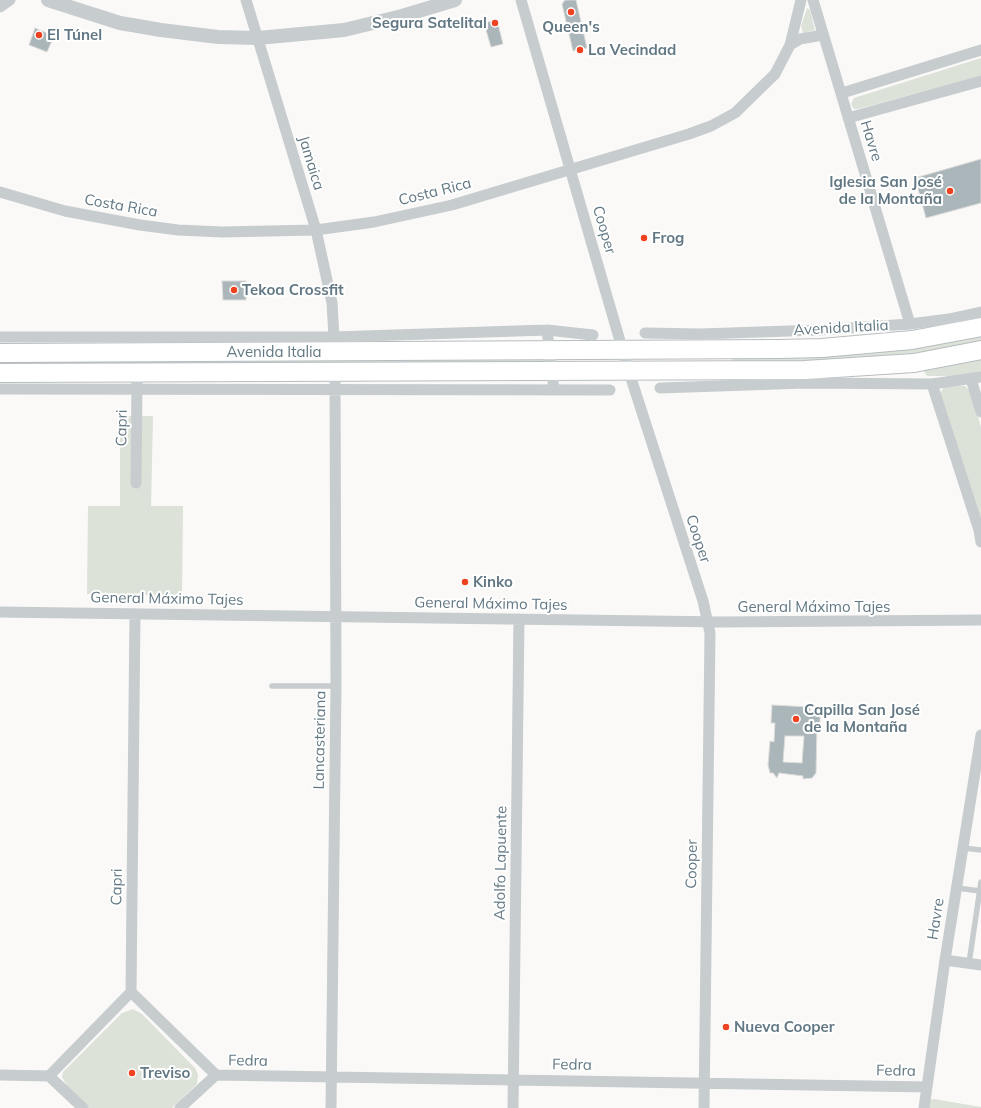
<!DOCTYPE html>
<html>
<head>
<meta charset="utf-8">
<style>
	body { margin:0 }
	canvas { display:block; background:#faf9f7 }
</style>
</head>
<body>
<canvas width="981" height="1108"></canvas>
<script>
const context = document.querySelector('canvas').getContext('2d');
context.lineJoin = 'round';
function fill(path, color) {
  context.fillStyle = color;
  context.fill(path, 'evenodd');
}
function poly(rows) {
  const path = new Path2D();
  for (const r of rows) {
    path.moveTo(r[0], r[1]);
    for (let i = 2; i < r.length; i += 2) path.lineTo(r[i], r[i + 1]);
  }
  return path;
}
function trace(path, color, width, dash) {
  context.strokeStyle = color;
  context.lineWidth = width;
  context.lineCap = dash ? 'butt' : 'round';
  context.setLineDash(dash || []);
  context.stroke(path);
}
function drawText(font, color, halo, rows, align = 'center') {
  context.font = font + ' Mulish,sans-serif';
  context.lineWidth = 4;
  context.setLineDash([]);
  context.textBaseline = 'middle';
  context.strokeStyle = halo;
  context.fillStyle = color;
  for (const [text, x, y, turn = 0] of rows) {
    context.save();
    context.translate(x, y);
    context.rotate((+turn || 0) * Math.PI / 180);
    context.textAlign = isNaN(turn) ? turn : align;
    if (halo) context.strokeText(text, 0, 0);
    context.fillText(text, 0, 0);
    context.restore();
  }
}
const green = poly([
	[807,8,810,10,815,30,803,33,801,26],
	[981,58,981,76,858,109,854,109,851,104,854,98],
	[981,334,981,344,971,346,864,361,732,362,732,360,733,357],
	[981,356,981,372,967,376,927,376,923,370],
	[0,358,546,359,545,364,0,368],
	[956,385,965,386,970,391,981,427,981,526,940,393,944,387],
	[120,416,153,416,151,506,183,506,182,596,87,594,88,506,120,506],
	[133,1009,142,1014,195,1068,198,1074,197,1084,172,1108,88,1108,67,1086,62,1077,63,1072,122,1013],
	[934,1099,981,1107,981,1108,928,1108,929,1100]
]);
const building = poly([
	[565,0,576,0,587,48,573,51,562,4,565,0],
	[497,20,503,44,491,47,484,23,497,20],
	[35,28,54,36,47,52,29,45,35,28],
	[981,159,981,203,926,218,915,178,981,159],
	[222,281,246,281,246,300,223,300,222,281],
	[772,705,810,707,810,714,820,715,820,726,817,726,816,773,812,778,803,779,803,776,779,773,777,778,773,773,770,773,768,765,770,741,774,742,775,723,771,723,772,705],
	[785,736,804,736,802,763,783,762,785,736]
]);
const service = poly([
	[272,686,336,686],
	[963,848,981,850],
	[957,888,980,891],
	[969,963,981,882]
]);
const minor = poly([
	[246,0,316,230,332,303,334,337],
	[521,0,629,372,703,601,710,633,704,1108],
	[813,0,910,324],
	[0,7,10,0],
	[790,45,800,39,823,35],
	[842,93,981,50],
	[848,118,981,81],
	[0,192,65,211,140,225,178,230,222,232,316,230,374,222,452,205,689,134,711,126,735,113,775,74,790,45,801,0],
	[547,330,554,390],
	[645,333,700,334,819,330,910,324,949,319,981,312],
	[0,337,334,337,547,330,593,335],
	[971,379,981,412],
	[932,384,979,530,981,542],
	[660,388,805,383,932,384,981,377],
	[0,389,610,390],
	[136,483,137,382],
	[0,612,724,622,981,620],
	[135,614,131,992,216,1075,180,1108],
	[945,960,981,965],
	[0,1075,49,1076,131,992],
	[216,1075,927,1087],
	[49,1076,83,1108],
	[331,1108,336,686,335,373],
	[513,1108,519,619],
	[924,1108,945,960,981,735]
]);
const tertiary = poly([
	[48,0,120,23,161,30,218,37,258,38,344,30,402,16,455,0]
]);
const primary = poly([
	[0,353,779,349,822,348,912,340,981,327],
	[0,373,805,370,914,363,981,350]
]);
const markers = [
	[571,12,4,"#ef4221"],
	[495,23,4,"#ef4221"],
	[39,35,4,"#ef4221"],
	[580,50,4,"#ef4221"],
	[950,191,4,"#ef4221"],
	[644,238,4,"#ef4221"],
	[234,290,4,"#ef4221"],
	[465,582,4,"#ef4221"],
	[796,719,4,"#ef4221"],
	[726,1027,4,"#ef4221"],
	[132,1073,4,"#ef4221"]
];
const poiNames = [
	["Segura Satelital",487,23,"right"],
	["Queen's",571,27,"center"],
	["El Túnel",47,35],
	["La Vecindad",588,50],
	["Iglesia San José",942,182,"right"],
	["de la Montaña",942,199,"right"],
	["Frog",652,238],
	["Tekoa Crossfit",242,290],
	["Kinko",473,582],
	["Capilla San José",804,710],
	["de la Montaña",804,727],
	["Nueva Cooper",734,1027],
	["Treviso",140,1073]
];
const streetNames = [
	["Havre",871,141,73],
	["Jamaica",311,163,73],
	["Costa Rica",435,192,-14],
	["Costa Rica",121,206,10],
	["Cooper",604,230,74],
	["Avenida Italia",841,328,-3],
	["Avenida Italia",274,352],
	["Capri",122,428,-89],
	["Cooper",698,539,72],
	["General Máximo Tajes",167,599,1],
	["General Máximo Tajes",491,604,1],
	["General Máximo Tajes",814,607],
	["Lancasteriana",320,740,-89],
	["Adolfo Lapuente",501,863,-89],
	["Cooper",692,864,-89],
	["Capri",117,887,-89],
	["Havre",936,919,-81],
	["Fedra",248,1061,1],
	["Fedra",572,1065,1],
	["Fedra",896,1071,1]
];
fill(green, '#dce2d8');
fill(building, '#abb6bb');
trace(building, '#dcdbd9', 1);
trace(primary, '#b7bdc1', 20);
trace(service, '#c7cccf', 5.5);
trace(minor, '#c7cccf', 11);
trace(tertiary, '#c7cccf', 14);
trace(primary, '#fff', 18);
for (const [x, y, r, color] of markers) {
  const dot = new Path2D();
  dot.arc(x, y, r, 0, 2 * Math.PI);
  context.fillStyle = color;
  context.fill(dot);
  trace(dot, '#fff', 1.5);
}
drawText('bold 15px', '#627884', '#fff', poiNames, 'left');
drawText('15px', '#627884', '#fff', streetNames);
</script>
</body>
</html>
